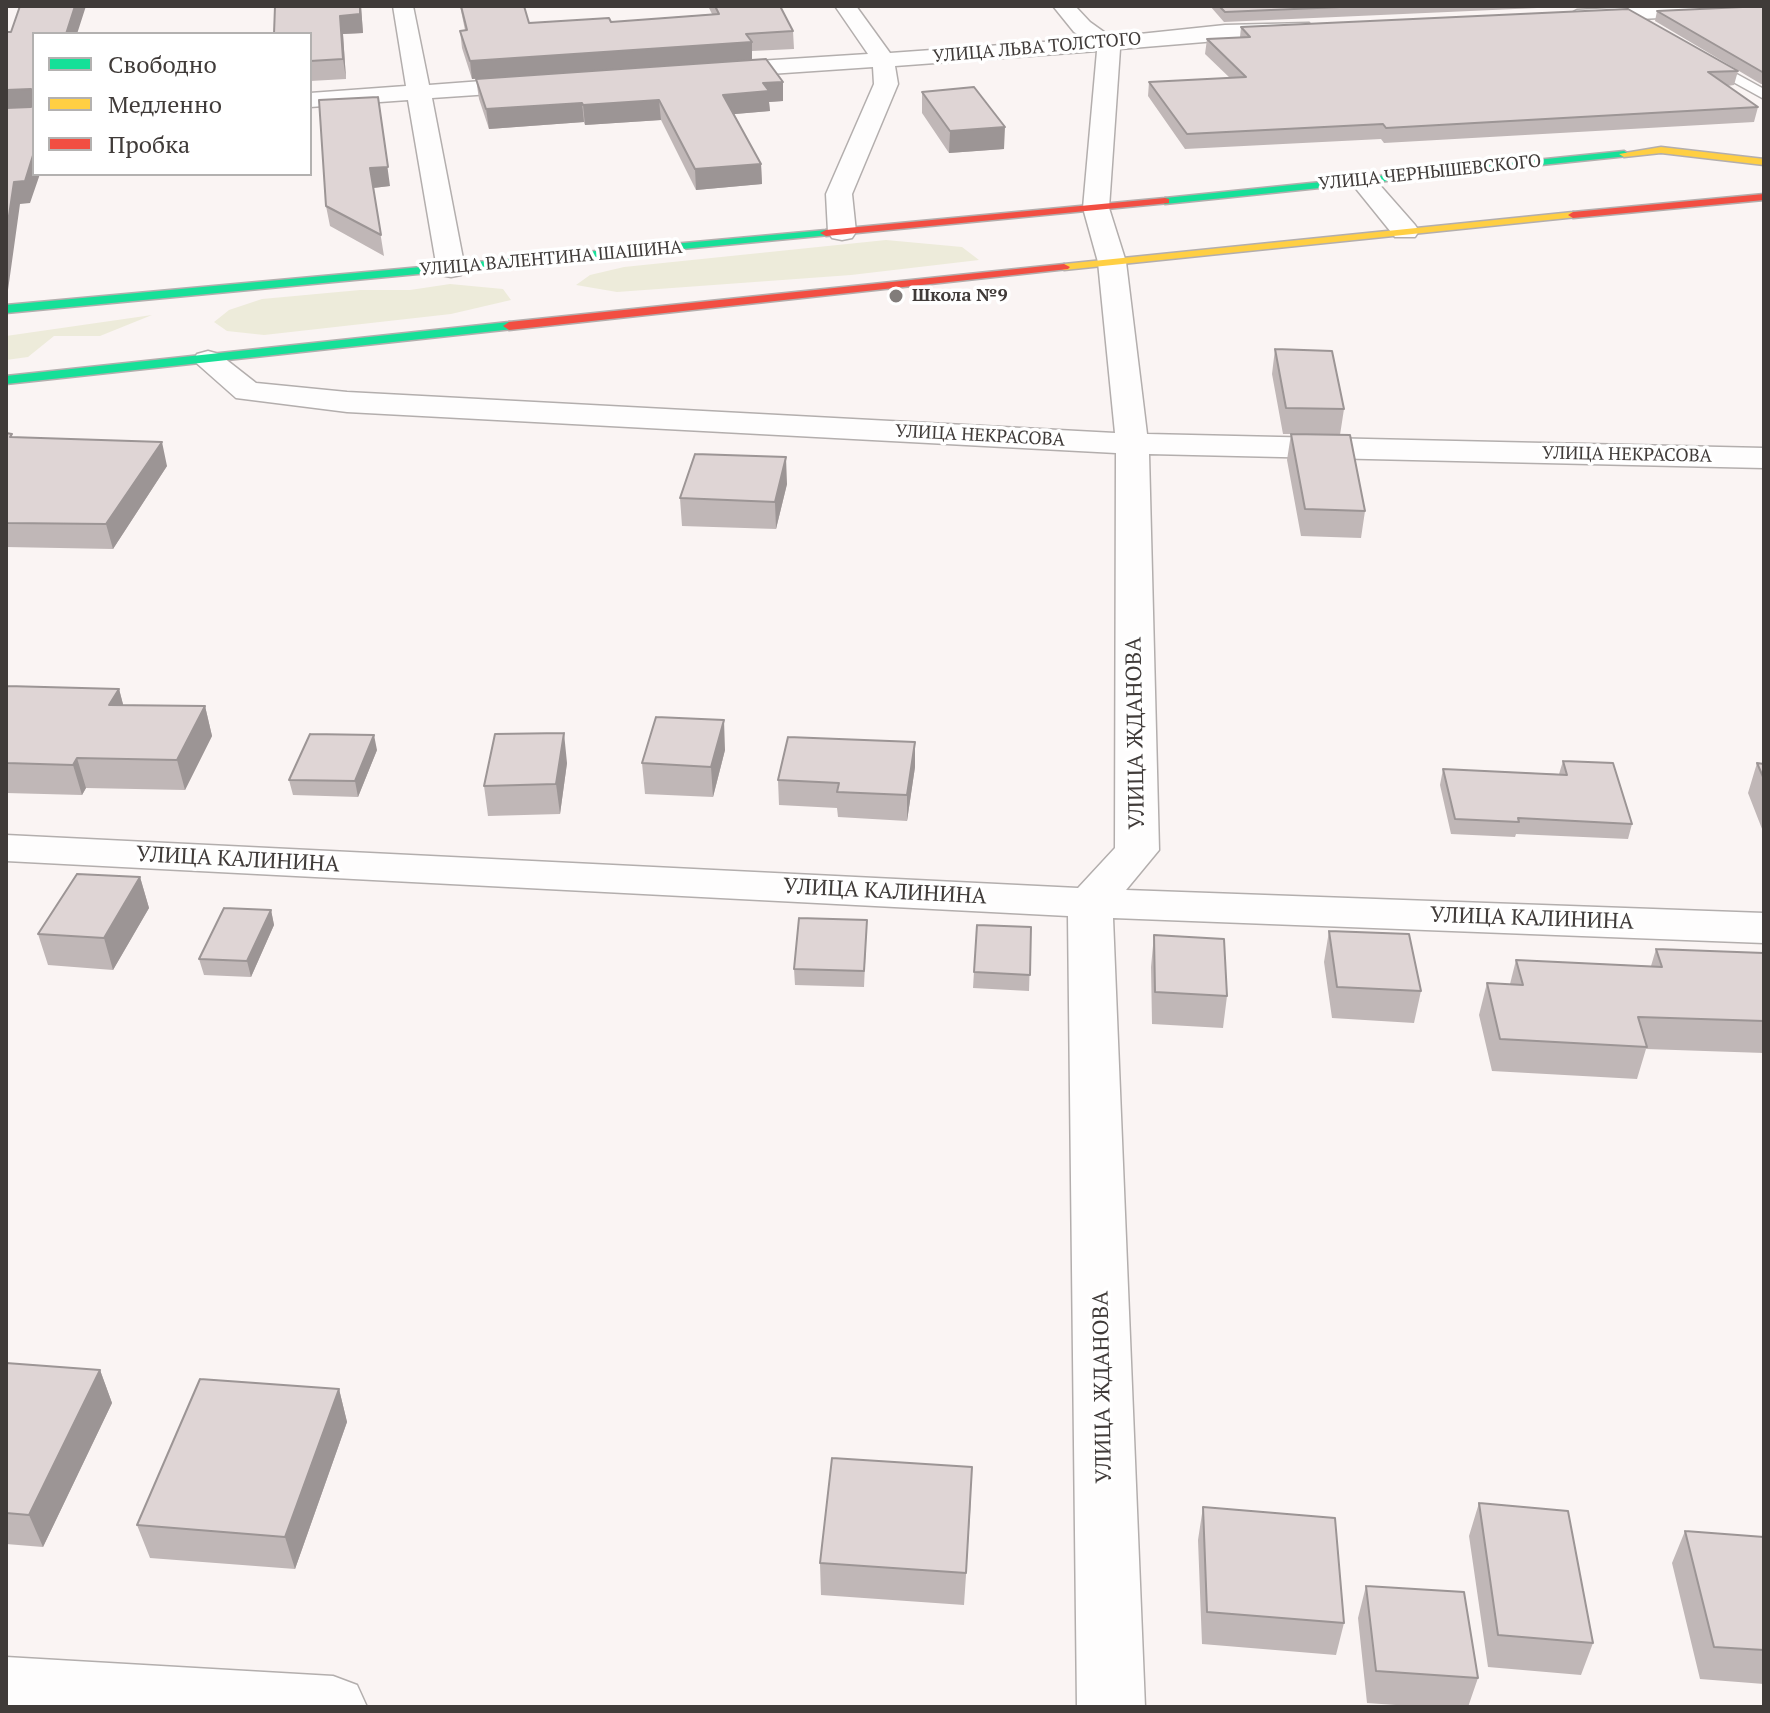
<!DOCTYPE html>
<html>
<head>
<meta charset="utf-8">
<style>
	body { margin:0 }
	#map { position:relative; width:1770px; height:1713px; overflow:hidden; background:#faf4f3; font-family:"PT Serif",serif }
	canvas { display:block }
	.frame { position:absolute; inset:0; border:8px solid #403b39; pointer-events:none }
	.legend { position:absolute; left:32px; top:32px; width:280px; height:144px; box-sizing:border-box; background:#fff; border:2px solid #b3b1b0; margin:0; padding:10px 14px; list-style:none; font-size:24px; color:#403b39 }
	.legend li { display:flex; align-items:center; gap:16px; height:40px }
	.legend b { width:40px; border:2px solid #b3b1b0 }
</style>
</head>
<body>
<div id="map">
<canvas width="1770" height="1713"></canvas>
<div class="frame"></div>
<ul class="legend">
<li><b style="height:10px;background:#16e098"></b>Свободно</li>
<li><b style="height:10px;background:#ffcf43"></b>Медленно</li>
<li><b style="height:10px;background:#f24e42"></b>Пробка</li>
</ul>
</div>
<script>
const context = document.querySelector('canvas').getContext('2d');
context.lineJoin = 'round';
function fill(path, color) {
  context.fillStyle = color;
  context.fill(path, 'evenodd');
}
function poly(rows) {
  const path = new Path2D();
  for (const r of rows) {
    path.moveTo(r[0], r[1]);
    for (let i = 2; i < r.length; i += 2) path.lineTo(r[i], r[i + 1]);
  }
  return path;
}
function trace(path, color, width, dash) {
  context.strokeStyle = color;
  context.lineWidth = width;
  context.lineCap = dash ? 'butt' : 'round';
  context.setLineDash(dash || []);
  context.stroke(path);
}
function drawText(font, color, halo, rows, align = 'center') {
  context.font = font + ' "PT Serif",serif';
  context.lineWidth = 7;
  context.setLineDash([]);
  context.textBaseline = 'middle';
  context.strokeStyle = halo;
  context.fillStyle = color;
  for (const [text, x, y, turn = 0] of rows) {
    context.save();
    context.translate(x, y);
    context.rotate((+turn || 0) * Math.PI / 180);
    context.textAlign = isNaN(turn) ? turn : align;
    if (halo) context.strokeText(text, 0, 0);
    context.fillText(text, 0, 0);
    context.restore();
  }
}
const green = poly([
	[886,240,962,247,979,260,851,275,617,292,576,285,590,275,624,267],
	[450,284,503,289,511,300,451,314,264,335,227,331,214,322,229,310,262,299,360,290,410,290],
	[152,315,100,336,54,336,28,357,6,360,6,336]
]);
const lane = poly([
	[1702,55,1764,89,1764,99,1697,62,1695,59,1702,55]
]);
const street = poly([
	[393,6,413,6,429,85,535,77,543,79,547,84,543,89,535,91,432,98,465,269,461,275,451,277,441,275,437,269,408,100,310,107,310,93,406,86,393,6],
	[835,6,856,6,890,53,1085,39,1074,32,1053,6,1075,6,1090,22,1111,37,1225,25,1309,23,1312,28,1309,33,1301,34,1120,49,1109,208,1126,262,1147,434,1764,448,1764,468,1149,454,1159,850,1126,890,1764,913,1764,943,1113,918,1145,1707,1077,1707,1068,916,6,861,6,835,1078,888,1115,848,1116,453,347,412,236,398,193,360,197,354,208,351,219,354,256,383,347,392,1115,433,1098,262,1083,208,1097,51,895,66,898,84,852,194,856,232,852,238,842,240,832,238,828,232,826,194,874,84,873,67,711,78,703,76,700,71,703,66,711,64,868,54,835,6],
	[1653,6,1764,6,1764,13,1577,22,1566,16,1577,10,1653,6],
	[1362,172,1371,175,1415,225,1419,231,1415,237,1395,237,1353,185,1349,180,1353,175,1362,172],
	[6,1657,333,1676,357,1685,367,1707,6,1707,6,1657]
]);
const fast = poly([
	[1624,151,1629,154,1628,156,1165,204,1160,201,1165,198,1624,151],
	[826,230,830,231,830,235,6,313,6,305,826,230],
	[509,322,513,323,513,329,6,384,6,376,509,322]
]);
const slow = poly([
	[1661,147,1764,159,1764,165,1661,153,1624,157,1619,154,1661,147],
	[1573,212,1577,213,1577,217,1064,270,1058,267,1064,264,1573,212]
]);
const jam = poly([
	[1764,194,1764,200,1573,218,1568,215,1573,212,1764,194],
	[1165,198,1169,199,1169,203,826,236,820,233,826,230,1165,198],
	[1064,264,1070,267,1068,269,509,330,503,326,509,322,1064,264]
]);
const wall = poly([
	[275,6,361,6,363,33,343,34,346,79,310,81,310,34],
	[460,6,524,6,529,23,611,22,712,14,708,6,780,6,793,31,794,49,752,51,752,60,472,79,462,48,460,31,465,30],
	[1210,6,1582,6,1224,22],
	[1764,6,1764,84,1761,84,1655,21,1657,11],
	[1241,27,1738,71,1734,85,1727,86,1758,107,1754,122,1384,143,1381,139,1185,149,1148,96,1149,82,1230,78,1205,54,1207,39,1240,37],
	[476,79,783,101,769,102,770,111,734,114,761,164,762,184,696,190,661,120,585,125,584,122,489,129,479,99],
	[922,92,1004,149,949,153,922,113],
	[319,100,390,186,373,188,384,256,330,226,326,206],
	[1275,349,1344,409,1340,435,1365,511,1361,538,1301,536,1287,460,1291,434,1283,434,1272,374],
	[6,433,13,437,167,466,113,549,6,547],
	[787,484,776,529,682,526,680,498],
	[6,688,119,689,123,705,205,706,212,736,185,790,86,788,82,795,6,793],
	[377,750,358,797,293,795,289,780],
	[725,750,713,797,645,794,642,763],
	[1563,761,1632,824,1628,839,1516,834,1515,837,1451,834,1440,785,1443,769,1559,774],
	[567,763,560,814,488,816,484,786],
	[1757,763,1764,764,1764,834,1748,793],
	[915,767,907,821,838,817,837,808,779,805,778,780],
	[140,877,149,908,113,970,48,965,38,934],
	[271,910,274,925,251,977,204,975,199,959],
	[867,920,864,987,795,985,794,969],
	[1031,927,1029,991,973,988,974,972],
	[1329,931,1421,991,1414,1023,1332,1018,1324,962],
	[1154,935,1227,996,1223,1028,1152,1024,1151,967],
	[1656,949,1764,953,1764,1053,1646,1049,1637,1079,1492,1071,1479,1015,1487,983,1510,984,1516,960,1651,966],
	[6,1363,100,1370,112,1403,43,1547,6,1544],
	[339,1389,347,1422,295,1569,150,1558,137,1525],
	[971,1500,964,1605,821,1595,820,1563],
	[1479,1503,1593,1643,1581,1675,1488,1667,1469,1536],
	[1203,1507,1344,1623,1336,1655,1202,1644,1198,1540],
	[1685,1531,1764,1537,1764,1684,1700,1679,1672,1563],
	[1366,1586,1478,1678,1468,1707,1425,1707,1367,1703,1358,1618]
]);
const shadedWall = poly([
	[75,6,86,6,77,34,66,34],
	[360,6,361,6,363,33,343,34,346,79,343,59,340,16],
	[752,42,752,60,472,79,470,61],
	[783,82,783,101,769,102,770,111,724,115,723,95,763,83],
	[31,89,34,110,6,112,6,90],
	[378,97,390,186,373,188,370,168],
	[659,100,661,120,585,125,583,105],
	[582,103,584,122,489,129,486,109],
	[1005,127,1004,149,949,153,950,131],
	[34,152,34,174,40,174,30,203,20,204,8,290,6,291,6,236,14,182],
	[761,164,762,184,696,190,695,169],
	[162,442,167,466,113,549,106,524],
	[786,457,787,484,776,529,775,502],
	[119,689,127,719,109,705],
	[205,706,212,736,185,790,177,760],
	[724,720,725,750,713,797,711,767],
	[564,733,567,763,560,814,556,784],
	[374,735,377,750,358,797,355,781],
	[915,742,915,767,907,821,907,795],
	[77,758,86,788,82,795,73,765],
	[140,877,149,908,113,970,104,938],
	[271,910,274,925,251,977,247,961],
	[100,1370,112,1403,43,1547,29,1515],
	[339,1389,347,1422,295,1569,285,1537]
]);
const building = poly([
	[20,6,75,6,66,34,34,34,34,152,25,181,14,182,6,236,6,108,31,107,31,89,6,90,6,32,11,32,20,6],
	[275,6,360,6,360,14,340,16,343,59,310,61,310,34,274,34,275,6],
	[461,6,524,6,529,23,609,18,611,22,719,14,715,6,780,6,793,31,746,34,752,42,470,61,460,31,467,30,461,6],
	[1219,6,1363,6,1225,12,1219,6],
	[1764,6,1764,73,1657,11,1764,6],
	[1628,9,1738,71,1708,72,1758,107,1386,128,1383,124,1187,134,1149,82,1246,77,1207,39,1250,37,1241,27,1628,9],
	[766,59,783,82,763,83,769,91,723,95,761,164,695,169,659,100,583,105,582,103,486,109,476,79,766,59],
	[974,87,1005,127,950,131,922,92,974,87],
	[378,97,388,167,370,168,381,235,326,206,319,100,378,97],
	[1275,349,1332,351,1344,409,1286,408,1275,349],
	[6,433,12,434,10,437,162,442,106,524,6,523,6,433],
	[1291,434,1350,435,1365,511,1305,509,1291,434],
	[695,454,786,457,775,502,680,498,695,454],
	[7,686,119,689,109,705,205,706,177,760,77,758,73,765,6,763,6,688,7,686],
	[656,717,724,720,711,767,642,763,656,717],
	[564,733,556,784,484,786,495,734,564,733],
	[310,734,374,735,355,781,289,780,310,734],
	[788,737,915,742,907,795,837,792,839,783,778,780,788,737],
	[1563,761,1613,763,1632,824,1518,818,1519,822,1455,819,1443,769,1567,775,1563,761],
	[1757,763,1764,764,1764,779,1757,763],
	[77,874,140,877,104,938,38,934,77,874],
	[224,908,271,910,247,961,199,959,224,908],
	[799,918,867,920,864,971,794,969,799,918],
	[977,925,1031,927,1030,975,974,972,977,925],
	[1329,931,1409,934,1421,991,1337,987,1329,931],
	[1154,935,1224,939,1227,996,1155,992,1154,935],
	[1656,949,1764,953,1764,1021,1638,1017,1647,1047,1500,1039,1487,983,1523,985,1516,960,1662,967,1656,949],
	[6,1363,100,1370,29,1515,6,1513,6,1363],
	[200,1379,339,1389,285,1537,137,1525,200,1379],
	[832,1458,972,1467,966,1573,820,1563,832,1458],
	[1479,1503,1568,1511,1593,1643,1498,1635,1479,1503],
	[1203,1507,1335,1518,1344,1623,1207,1612,1203,1507],
	[1685,1531,1764,1537,1764,1650,1714,1647,1685,1531],
	[1366,1586,1464,1592,1478,1678,1376,1671,1366,1586]
]);
const markers = [
	[896,296,8,"#817c7a"]
];
const farStreetnames = [
	["УЛИЦА ЛЬВА ТОЛСТОГО",1037,48,-5],
	["УЛИЦА ЧЕРНЫШЕВСКОГО",1430,173,-6],
	["УЛИЦА ВАЛЕНТИНА ШАШИНА",551,259,-5],
	["УЛИЦА НЕКРАСОВА",980,436,3],
	["УЛИЦА НЕКРАСОВА",1627,455,1]
];
const farPoinames = [
	["Школа №9",912,296]
];
const streetNames = [
	["УЛИЦА ЖДАНОВА",1136,733,-91],
	["УЛИЦА КАЛИНИНА",238,860,3],
	["УЛИЦА КАЛИНИНА",885,892,3],
	["УЛИЦА КАЛИНИНА",1532,919,2],
	["УЛИЦА ЖДАНОВА",1103,1387,-91]
];
fill(green, '#edebda');
trace(lane, '#b3aead', 3);
trace(street, '#b3aead', 3);
trace(fast, '#b3aead', 3);
trace(slow, '#b3aead', 3);
trace(jam, '#b3aead', 3);
fill(lane, '#fefdfd');
fill(street, '#fefdfd');
fill(fast, '#16e098');
fill(slow, '#ffcf43');
fill(jam, '#f24e42');
fill(wall, '#c0b7b7');
fill(shadedWall, '#9c9595');
fill(building, '#dfd5d5');
trace(building, '#9c9595', 2);
for (const [x, y, r, color] of markers) {
  const dot = new Path2D();
  dot.arc(x, y, r, 0, 2 * Math.PI);
  context.fillStyle = color;
  context.fill(dot);
  trace(dot, '#fff', 3);
}
drawText('18px', '#403b39', '#fff', farStreetnames);
drawText('bold 18px', '#403b39', '#fff', farPoinames, 'left');
drawText('22px', '#403b39', '#fff', streetNames);
</script>
</body>
</html>
